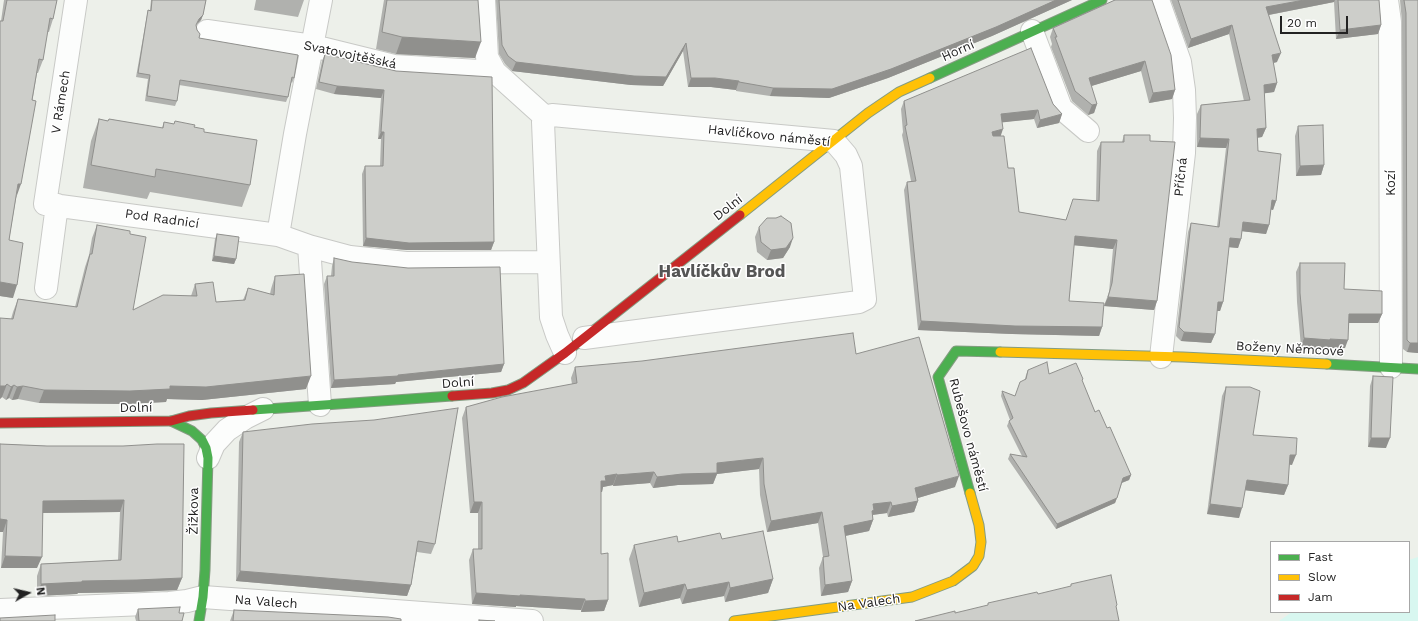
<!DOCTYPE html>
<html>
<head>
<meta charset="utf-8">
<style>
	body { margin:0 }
	#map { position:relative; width:1418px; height:621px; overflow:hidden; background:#edf0ea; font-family:"Work Sans",sans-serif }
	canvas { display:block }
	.legend { position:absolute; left:1270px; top:541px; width:140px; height:72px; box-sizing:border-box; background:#fff; border:1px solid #a7a7a7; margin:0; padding:5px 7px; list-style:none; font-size:12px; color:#222 }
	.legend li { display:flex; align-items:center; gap:8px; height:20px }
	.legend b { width:20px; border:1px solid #a7a7a7 }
	.north { position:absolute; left:8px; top:573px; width:40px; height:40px; -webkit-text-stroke:3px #fff; paint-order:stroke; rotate:82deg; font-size:11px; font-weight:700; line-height:16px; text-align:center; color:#222 }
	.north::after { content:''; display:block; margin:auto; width:14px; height:18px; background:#222; clip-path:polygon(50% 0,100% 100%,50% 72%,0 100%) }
	.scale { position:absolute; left:1280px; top:16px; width:68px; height:18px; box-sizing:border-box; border:2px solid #222; border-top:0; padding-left:5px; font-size:12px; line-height:14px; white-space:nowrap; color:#222; -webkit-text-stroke:3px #fff; paint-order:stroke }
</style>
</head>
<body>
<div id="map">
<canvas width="1418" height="621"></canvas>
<ul class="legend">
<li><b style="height:5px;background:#4caf50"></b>Fast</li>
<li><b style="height:5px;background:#ffc107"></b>Slow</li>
<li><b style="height:5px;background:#c62828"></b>Jam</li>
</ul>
<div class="north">N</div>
<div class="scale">20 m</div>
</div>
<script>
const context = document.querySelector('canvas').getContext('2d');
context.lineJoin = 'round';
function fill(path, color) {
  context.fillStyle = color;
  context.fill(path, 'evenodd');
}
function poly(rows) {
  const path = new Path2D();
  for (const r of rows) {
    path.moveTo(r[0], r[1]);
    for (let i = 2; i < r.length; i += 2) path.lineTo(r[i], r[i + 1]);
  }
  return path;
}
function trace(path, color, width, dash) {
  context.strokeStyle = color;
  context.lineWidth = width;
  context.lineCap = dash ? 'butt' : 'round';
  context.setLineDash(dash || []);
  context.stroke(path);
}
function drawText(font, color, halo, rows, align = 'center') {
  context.font = font + ' "Work Sans",sans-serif';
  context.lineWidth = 3;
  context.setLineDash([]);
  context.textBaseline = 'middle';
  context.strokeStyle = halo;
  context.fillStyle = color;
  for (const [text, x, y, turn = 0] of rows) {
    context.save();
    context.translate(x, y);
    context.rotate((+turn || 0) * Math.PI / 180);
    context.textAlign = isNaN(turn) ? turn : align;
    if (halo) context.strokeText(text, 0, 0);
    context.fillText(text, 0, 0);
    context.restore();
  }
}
const park = poly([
	[1418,557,1418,621,1279,621,1292,612,1409,612,1409,560]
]);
const street = poly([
	[76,0,45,204,278,235,309,246,350,257,406,263,548,262],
	[484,0,487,57,495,72,545,117],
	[1158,0,1180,62,1184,90,1185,118,1184,153,1161,357],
	[1387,0,1390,22,1391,367],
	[207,31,313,46,394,66,495,72],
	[1032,31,1061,108,1088,131],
	[278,235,295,134,321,0],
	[309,246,320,405],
	[46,288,57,205],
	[565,353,557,335,551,317,543,122,545,117,552,115,834,141,846,155,851,166,865,299,859,302,584,338],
	[208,458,214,444,227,430,245,418,263,409],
	[0,610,169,603,187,601,203,597,532,621]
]);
const fast = poly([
	[930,78,1102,0],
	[1327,364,1418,369],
	[253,410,452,396],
	[171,421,192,431,202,440,206,448,208,458,205,570,203,597,199,621],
	[970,493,938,377,956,351,1000,352]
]);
const slow = poly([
	[740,215,868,113,899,92,930,78],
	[1000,352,1183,357,1327,364],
	[734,621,912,597,953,581,973,566,979,556,981,542,979,525,970,493]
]);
const jam = poly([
	[452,396,492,393,508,390,523,383,565,353,740,215],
	[0,423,171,421,189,416,211,413,253,410]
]);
const wall = poly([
	[4,0,57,0,53,19,49,32,47,32,43,60,38,73,37,73,9,240,13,298,0,296,0,21,1,21],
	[151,0,206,0,203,15,201,20,196,25,199,38,294,78,292,83,291,82,288,97,286,102,179,85,177,101,175,106,145,101,148,79,136,77,147,15,148,10,150,10],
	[256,0,304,0,298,17,254,10],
	[384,0,478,0,475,58,396,54,376,49],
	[496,0,1072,0,992,36,888,78,829,98,770,96,736,91,736,90,711,87,688,87,683,51,663,86,631,85,512,71,505,64,499,54],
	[1115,0,1175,90,1172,99,1149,103,1141,71,1091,86,1097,104,1094,113,1088,115,1072,101,1051,47,1052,44,1050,37,1053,28],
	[1171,0,1379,0,1381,25,1378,34,1336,39,1334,2,1269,15,1277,62,1273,63,1277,83,1274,92,1264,93,1266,128,1262,137,1257,138,1258,151,1276,201,1273,210,1271,209,1269,225,1266,234,1242,231,1241,239,1238,248,1229,247,1223,302,1220,311,1217,311,1215,334,1211,343,1181,341,1176,336,1188,232,1191,223,1217,227,1226,148,1197,147,1197,114,1201,105,1244,101,1229,34,1188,48],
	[1400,0,1418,0,1418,353,1407,352,1403,349,1402,22],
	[325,54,396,71,494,242,491,250,407,250,363,246,362,174,365,166,380,166,381,139,378,139,381,98,334,94,316,89,322,61],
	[904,101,1053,104,1062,114,1059,123,1037,128,1034,119,1002,122,1000,136,1019,212,1066,220,1096,201,1097,151,1101,142,1122,142,1124,135,1157,301,1154,310,1104,306,1109,292,1113,249,1074,245,1069,301,1102,327,1099,336,1012,334,918,330,904,190,907,182,911,181,902,135,903,132,901,109],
	[99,119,108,121,109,119,162,128,164,122,174,124,175,121,194,127,204,132,250,185,242,207,150,192,147,199,83,188,91,141],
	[1298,126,1324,165,1321,175,1296,176,1295,136],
	[97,225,130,234,133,310,191,296,195,284,216,302,243,300,248,288,270,294,271,289,275,276,306,389,202,400,167,399,166,402,125,404,39,403,18,399,12,400,9,398,6,400,2,397,0,399,11,319,13,312,18,299,75,307,85,267,89,255,92,238],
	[759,227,790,247,783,258,767,260,757,252,755,237],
	[217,234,236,259,234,264,212,261,215,239],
	[334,258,504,364,501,372,396,382,395,384,331,388,324,284,327,276,331,276,332,266],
	[1300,263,1344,289,1382,314,1378,323,1349,323,1345,348,1327,348,1327,349,1301,347,1297,302,1296,272],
	[856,354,955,487,918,498,918,501,914,512,888,517,887,513,872,515,873,520,869,531,845,536,852,581,848,592,821,596,819,568,823,557,818,523,767,532,760,495,759,469,717,474,713,484,678,485,653,488,650,483,613,486,613,485,603,487,602,492,601,492,601,554,608,600,604,611,581,612,581,610,516,606,516,607,472,604,469,560,473,549,478,549,478,513,470,513,462,418,466,407,572,384,571,378,575,367],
	[1028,370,1082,381,1095,412,1107,428,1131,475,1129,480,1122,483,1115,503,1056,529,1008,459,1010,454,1022,456,1007,426,1009,421,1010,420,1001,396,1002,391,1015,396,1025,379,1026,375],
	[1373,376,1386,448,1368,447,1370,386],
	[1226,387,1253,435,1292,465,1289,464,1288,485,1284,495,1245,490,1239,518,1207,514,1222,396],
	[243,432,435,544,431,554,417,552,411,585,407,596,236,581,239,442],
	[0,444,47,446,123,446,182,578,177,590,133,592,78,593,77,594,37,596,37,576,41,564,118,560,120,512,43,513,37,568,1,568,3,532,0,532],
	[722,539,773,579,768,593,725,602,724,596,682,604,680,598,639,607,629,559,634,545],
	[138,609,179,613,182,621,136,621,135,617],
	[234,610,401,621,230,621]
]);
const shadedWall = poly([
	[1056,0,1072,0,992,36,888,78,829,98,770,96,773,88],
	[1304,0,1335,0,1334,2,1263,16,1266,7],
	[203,15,201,20,197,24,199,19],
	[1232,25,1229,34,1188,48,1191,39],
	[1381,25,1378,34,1336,39,1340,30],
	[402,37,481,42,475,58,396,54],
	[686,43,683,51,663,86,631,85,512,71,516,62],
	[1281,53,1277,62,1269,64,1272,55],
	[1145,61,1141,71,1085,88,1089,78],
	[691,78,715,78,739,81,736,90,711,87,688,87],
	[1277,83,1274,92,1260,94,1264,85],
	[337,86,384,90,381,98,334,94],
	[1175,90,1172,99,1149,103,1153,93],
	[1097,104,1094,113,1088,115,1092,105],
	[1038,110,1034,119,997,123,1001,114],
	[1062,114,1059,123,1037,128,1040,120],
	[1266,128,1262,137,1254,138,1257,129],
	[1003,129,1000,138,989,141,992,132],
	[381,132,384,132,381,139,378,139],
	[1200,138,1229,139,1226,148,1197,147],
	[1324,165,1321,175,1296,176,1300,166],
	[18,184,21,184,16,198],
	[1272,200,1276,201,1273,210,1269,209],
	[1243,222,1269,225,1266,234,1240,231],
	[1075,236,1117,240,1113,249,1071,245],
	[366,238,494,242,491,250,407,250,363,246],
	[793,238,790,247,783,258,767,260,771,250],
	[1230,238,1241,239,1238,248,1227,247],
	[214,256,236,259,234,264,212,261],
	[0,282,17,285,13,298,0,296],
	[1108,297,1157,301,1154,310,1104,306],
	[1218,302,1223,302,1220,311,1215,311],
	[1349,314,1382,314,1378,323,1346,323],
	[921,321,1102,327,1099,336,1012,334,918,330],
	[1184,332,1215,334,1211,343,1181,341],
	[1304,338,1348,340,1345,348,1327,348,1327,349,1301,347],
	[1410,343,1418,343,1418,353,1407,352],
	[504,364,501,372,396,382,395,384,331,388,334,380,398,375],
	[311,376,306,389,202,400,167,399,166,402,125,404,39,403,44,390,170,386],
	[7,384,2,397,0,399,0,386],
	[14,385,9,398,6,400,11,387],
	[23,386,18,399,12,400,17,387],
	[1371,438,1390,438,1386,448,1368,447],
	[1290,455,1296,455,1292,465,1286,464],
	[763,458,759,469,717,474,713,484,678,485,653,488,657,477,717,463],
	[654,472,650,483,613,486,617,475],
	[617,474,613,485,603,487,602,492,597,492,601,481,605,476],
	[1131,475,1129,480,1121,483,1123,478],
	[959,476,955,487,911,500,915,488],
	[1247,480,1288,485,1284,495,1243,490],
	[1117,498,1115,503,1056,529,1057,524],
	[124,500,120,512,39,513,43,501],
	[918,501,914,512,888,517,892,506],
	[474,502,482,502,478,513,470,513],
	[891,502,887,513,872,515,873,520,869,531,840,537,844,526,873,504],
	[1210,504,1242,508,1239,518,1207,514],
	[822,512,818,523,767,532,771,521],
	[0,519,7,520,3,532,0,532],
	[5,556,42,557,37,568,1,568],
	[240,571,411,585,407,596,236,581],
	[182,578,177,590,133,592,78,593,77,594,37,596,41,584,82,581],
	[773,579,768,593,725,602,730,588],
	[852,581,848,592,821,596,825,585],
	[729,582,724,596,682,604,687,590],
	[685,584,680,598,639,607,644,593],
	[476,593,520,595,585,599,581,610,516,606,516,607,472,604],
	[608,600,604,611,581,612,585,601]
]);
const building = poly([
	[7,0,57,0,53,19,50,18,43,60,39,59,32,100,36,101,21,184,18,184,9,240,23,243,17,285,0,282,0,21,3,21,7,0],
	[152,0,206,0,203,15,199,19,196,25,197,30,200,34,199,38,298,55,294,78,292,77,288,97,180,80,177,101,147,96,150,75,138,73,148,10,151,11,152,0],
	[387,0,478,0,481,42,402,37,382,32,387,0],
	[499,0,1056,0,996,27,891,69,832,89,773,88,739,82,739,81,715,78,691,78,686,43,666,77,634,76,516,62,508,56,502,45,499,0],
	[1115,0,1152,0,1171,55,1175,90,1153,93,1145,61,1089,78,1097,104,1092,105,1075,91,1055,37,1057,37,1053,28,1115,0],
	[1178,0,1304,0,1266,7,1281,53,1272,55,1277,83,1264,85,1266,128,1257,129,1258,151,1281,154,1276,201,1272,200,1269,225,1243,222,1241,239,1230,238,1223,302,1218,302,1215,334,1184,332,1179,327,1191,223,1219,227,1229,139,1200,138,1201,105,1250,100,1232,25,1191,39,1178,0],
	[1338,0,1379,0,1381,25,1340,30,1338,0],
	[1404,0,1418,0,1418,343,1410,343,1407,340,1406,13,1404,0],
	[1031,48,1053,104,1062,114,1040,120,1038,110,1001,114,1003,129,992,132,993,136,1004,136,1008,168,1014,168,1019,212,1066,220,1073,199,1099,201,1101,142,1124,142,1124,135,1150,135,1150,141,1175,142,1157,301,1108,297,1112,283,1117,240,1075,236,1069,301,1104,303,1102,327,1015,326,921,321,907,182,916,181,905,126,907,125,904,101,1031,48],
	[325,54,396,71,492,77,494,242,409,243,366,238,365,166,383,166,384,132,381,132,384,90,337,86,319,82,325,54],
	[99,119,108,121,109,119,163,128,164,122,174,124,175,121,195,125,194,127,204,129,204,132,257,140,250,185,156,169,155,177,91,165,99,119],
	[1323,125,1324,165,1300,166,1298,126,1323,125],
	[781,216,791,223,793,238,786,248,771,250,761,242,759,227,767,218,776,218,781,216],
	[97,225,130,231,130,234,146,237,133,310,163,295,197,296,195,284,213,282,216,302,245,300,248,288,274,295,275,276,304,274,311,376,206,387,170,386,170,389,130,391,44,390,23,386,17,387,14,385,11,387,7,384,5,386,0,386,0,318,13,319,18,299,77,307,90,254,92,254,97,225],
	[217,234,239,237,236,259,214,256,217,234],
	[334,258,352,262,408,268,500,267,504,364,398,375,398,376,334,380,327,276,334,276,334,258],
	[1300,263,1345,263,1344,289,1382,291,1382,314,1349,314,1348,340,1330,339,1330,340,1304,338,1300,293,1300,263],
	[853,333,856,354,919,337,959,476,915,488,918,501,892,506,891,502,873,504,874,510,872,511,873,520,844,526,852,581,825,585,823,557,829,556,822,512,771,521,764,484,763,458,717,463,717,473,682,474,657,477,654,472,617,475,617,474,605,476,606,481,601,481,601,554,608,553,608,600,585,601,585,599,520,595,520,596,476,593,473,549,482,549,482,502,474,502,466,407,502,397,577,383,575,367,642,361,853,333],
	[1047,362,1049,374,1076,363,1083,379,1082,380,1095,412,1099,410,1107,428,1110,427,1131,475,1123,478,1117,498,1057,524,1010,454,1027,457,1009,421,1013,418,1002,391,1015,396,1020,382,1026,379,1028,370,1047,362],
	[1373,376,1393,377,1390,438,1371,438,1373,376],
	[1226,387,1250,387,1260,391,1253,435,1297,438,1296,455,1290,455,1288,485,1247,480,1242,508,1210,504,1226,387],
	[458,408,435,544,418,541,411,585,240,571,243,432,312,424,374,420,458,408],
	[0,444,47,446,123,446,157,444,184,444,182,578,137,580,82,581,82,582,41,584,41,564,121,560,124,500,43,501,42,557,5,556,7,520,0,519,0,444],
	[763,531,773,579,730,588,729,582,687,590,685,584,644,593,634,545,677,536,678,542,720,533,722,539,763,531],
	[1111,575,1117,605,1116,606,1119,621,915,621,955,611,955,613,988,605,988,603,1037,592,1038,594,1071,586,1071,584,1111,575],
	[180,607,179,613,184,613,182,621,139,621,138,609,180,607],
	[234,610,388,617,401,619,401,621,233,621,234,610],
	[55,615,55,621,0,621,0,618,55,615],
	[479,620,495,621,479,621,479,620]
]);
const streetNames = [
	["Horní",958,51,-24],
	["Svatovojtěšská",350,55,12],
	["V Rámech",61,102,-81],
	["Havlíčkovo náměstí",769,136,6],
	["Příčná",1181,177,-84],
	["Kozí",1391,183,-90],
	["Dolní",728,208,-38],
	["Pod Radnicí",162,219,8],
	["Boženy Němcové",1290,349,3],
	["Dolní",458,383,-4],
	["Dolní",136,408,-1],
	["Rubešovo náměstí",968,435,75],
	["Žižkova",194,511,-89],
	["Na Valech",266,602,4],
	["Na Valech",869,603,-8]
];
const districtNames = [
	["Havlíčkův Brod",722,272]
];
fill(park, '#d8f7f0');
trace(street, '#c8c9c6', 24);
trace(fast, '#849c81', 11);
trace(slow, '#849c81', 11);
trace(jam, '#849c81', 11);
trace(street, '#fcfdfc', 22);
trace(fast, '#4caf50', 9);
trace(slow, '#ffc107', 9);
trace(jam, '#c62828', 9);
fill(wall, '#b0b1ae');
fill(shadedWall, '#90908d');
fill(building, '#cdceca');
trace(building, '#90908d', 1);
drawText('13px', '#222', '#fff', streetNames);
drawText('bold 17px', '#555', '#fff', districtNames);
</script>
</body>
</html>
